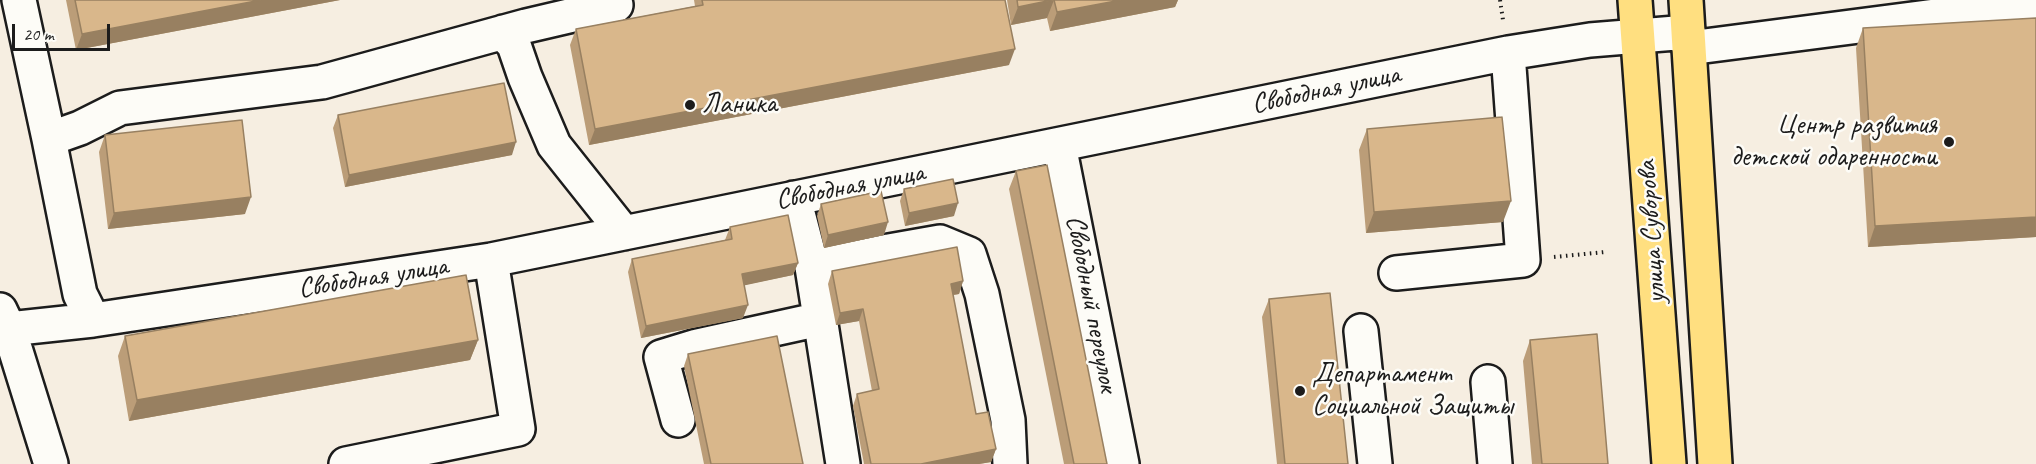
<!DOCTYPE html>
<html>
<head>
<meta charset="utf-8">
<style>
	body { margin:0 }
	#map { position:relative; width:2036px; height:464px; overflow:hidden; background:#f6eee1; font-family:Caveat,sans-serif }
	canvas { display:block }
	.scale { position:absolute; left:12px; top:24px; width:98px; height:27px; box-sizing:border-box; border:3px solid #1c1c1c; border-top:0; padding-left:8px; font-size:18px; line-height:21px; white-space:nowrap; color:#1c1c1c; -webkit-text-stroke:4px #fdfcf7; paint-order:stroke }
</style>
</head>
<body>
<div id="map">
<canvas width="2036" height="464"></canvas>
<div class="scale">20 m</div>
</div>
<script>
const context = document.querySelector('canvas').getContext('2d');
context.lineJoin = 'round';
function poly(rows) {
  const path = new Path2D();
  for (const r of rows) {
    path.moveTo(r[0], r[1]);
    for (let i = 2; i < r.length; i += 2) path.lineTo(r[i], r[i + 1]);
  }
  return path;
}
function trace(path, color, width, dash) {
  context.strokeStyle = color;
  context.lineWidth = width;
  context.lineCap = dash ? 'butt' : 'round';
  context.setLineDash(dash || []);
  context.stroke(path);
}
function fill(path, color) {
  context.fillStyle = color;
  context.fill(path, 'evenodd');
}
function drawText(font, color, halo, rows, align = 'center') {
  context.font = font + ' Caveat,sans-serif';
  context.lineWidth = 5;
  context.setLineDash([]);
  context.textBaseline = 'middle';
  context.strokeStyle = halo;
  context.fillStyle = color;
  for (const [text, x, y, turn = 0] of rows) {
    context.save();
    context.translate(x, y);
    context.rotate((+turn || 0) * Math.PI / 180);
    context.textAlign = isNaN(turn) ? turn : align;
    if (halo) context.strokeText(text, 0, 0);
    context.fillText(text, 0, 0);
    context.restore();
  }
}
const path = poly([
	[1500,0,1503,20],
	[1554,257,1605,252]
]);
const minor = poly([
	[19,0,49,139,80,294,93,320],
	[503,32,514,45,525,77,554,145,624,233],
	[1689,48,2036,3],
	[49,139,80,128,120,108,322,82,526,26,616,5],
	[1059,145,1122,464],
	[794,198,812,267,843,464],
	[812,267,889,251,940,242,969,254,982,294,1008,420,1010,464],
	[1396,273,1523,260,1508,53],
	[0,310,9,329,51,464],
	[9,329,93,320,491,260,1508,53,1590,40,1688,32],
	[1361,331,1375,464],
	[1488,382,1495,464],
	[678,420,661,357,697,346,820,319],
	[346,464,518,429,491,260]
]);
const major = poly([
	[1635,0,1669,464],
	[1686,0,1715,464]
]);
const wall = poly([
	[66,0,340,0,76,50],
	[694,0,1005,0,1009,65,589,145,570,45,576,29,695,6],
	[1007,0,1178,0,1175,7,1050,31,1047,18,1011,25],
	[2036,18,2036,237,1868,247,1856,48,1863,28],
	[338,115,512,155,345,187,333,128],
	[1367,129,1503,222,1366,233,1359,150],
	[105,135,245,214,108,229,99,152],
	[1016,171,1107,464,1064,464,1009,189],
	[904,189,954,216,905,226,900,201],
	[821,204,884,235,824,248,817,216],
	[730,227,798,263,793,275,744,285,743,318,641,338,628,272,632,259,725,240],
	[832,271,963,281,959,294,953,295,976,414,996,449,991,462,979,464,864,464,853,406,857,394,872,391,859,321,836,325,828,284],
	[1269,299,1348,464,1277,464,1262,317],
	[125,336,478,340,470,360,129,421,118,356],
	[1530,340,1608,464,1532,464,1523,361],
	[688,354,803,464,704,464,684,366]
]);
const shadedWall = poly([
	[261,0,340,0,76,50,82,34],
	[1054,0,1047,18,1011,25,1018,7],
	[1121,0,1178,0,1175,7,1050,31,1057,12],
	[1015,49,1009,65,589,145,595,129],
	[516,142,512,155,345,187,349,175],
	[251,197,245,214,108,229,114,213],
	[1511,201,1503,222,1366,233,1374,212],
	[958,203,954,216,905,226,909,213],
	[2036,217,2036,237,1868,247,1875,226],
	[888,222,884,235,824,248,828,235],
	[798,263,793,275,737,287,742,274],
	[963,281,959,294,946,296,951,284],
	[748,305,743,318,641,338,646,326],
	[863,309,859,321,836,325,840,313],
	[478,340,470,360,129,421,137,400],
	[996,449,991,462,979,464,921,464]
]);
const building = poly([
	[75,0,261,0,82,34,75,0],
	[702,0,1005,0,1015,49,595,129,576,29,703,5,702,0],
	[1017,0,1052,0,1018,7,1017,0],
	[1054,0,1121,0,1057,12,1054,0],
	[2036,18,2036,217,1875,226,1863,28,2036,18],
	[504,83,516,142,349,175,338,115,504,83],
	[1502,117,1511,201,1374,212,1367,129,1502,117],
	[242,120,251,197,114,213,105,135,242,120],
	[1047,165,1107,464,1074,464,1016,171,1047,165],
	[953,179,958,203,909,213,904,189,953,179],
	[881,191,888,222,828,235,821,204,881,191],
	[788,215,798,263,742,274,748,305,646,326,632,259,732,239,730,227,788,215],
	[957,247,963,281,951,284,976,414,988,412,996,449,921,464,871,464,857,394,879,389,863,309,840,313,832,271,957,247],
	[466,275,478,340,137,400,125,336,466,275],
	[1330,293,1348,464,1285,464,1269,299,1330,293],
	[1597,334,1608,464,1542,464,1530,340,1597,334],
	[777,336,803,464,711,464,688,354,777,336]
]);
const markers = [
	[690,105,6,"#1c1c1c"],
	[1949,142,6,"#1c1c1c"],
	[1300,391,6,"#1c1c1c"]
];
const streetNames = [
	["Свободная улица",1326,90,-12],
	["Свободная улица",850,187,-11],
	["улица Суворова",1652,232,-94],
	["Свободная улица",373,278,-9],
	["Свободный переулок",1091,304,79]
];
const poiNames = [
	["Ланика",702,105],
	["Центр развития",1937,126,"right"],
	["детской одаренности",1937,158,"right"],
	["Департамент",1312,375],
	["Социальной Защиты",1312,407]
];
trace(minor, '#1c1c1c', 38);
trace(major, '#1c1c1c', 38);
trace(path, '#1c1c1c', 4, [1.5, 4.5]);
trace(minor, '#fdfcf7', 33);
trace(major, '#ffdf80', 33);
fill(wall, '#bb9d78');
fill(shadedWall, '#988061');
fill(building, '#d9b78b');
trace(building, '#988061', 1.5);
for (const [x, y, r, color] of markers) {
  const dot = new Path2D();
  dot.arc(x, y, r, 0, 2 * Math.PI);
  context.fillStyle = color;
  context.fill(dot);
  trace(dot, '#fdfcf7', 2);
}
drawText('28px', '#1c1c1c', '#fdfcf7', streetNames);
drawText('28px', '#1c1c1c', '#fdfcf7', poiNames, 'left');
</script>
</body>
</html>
